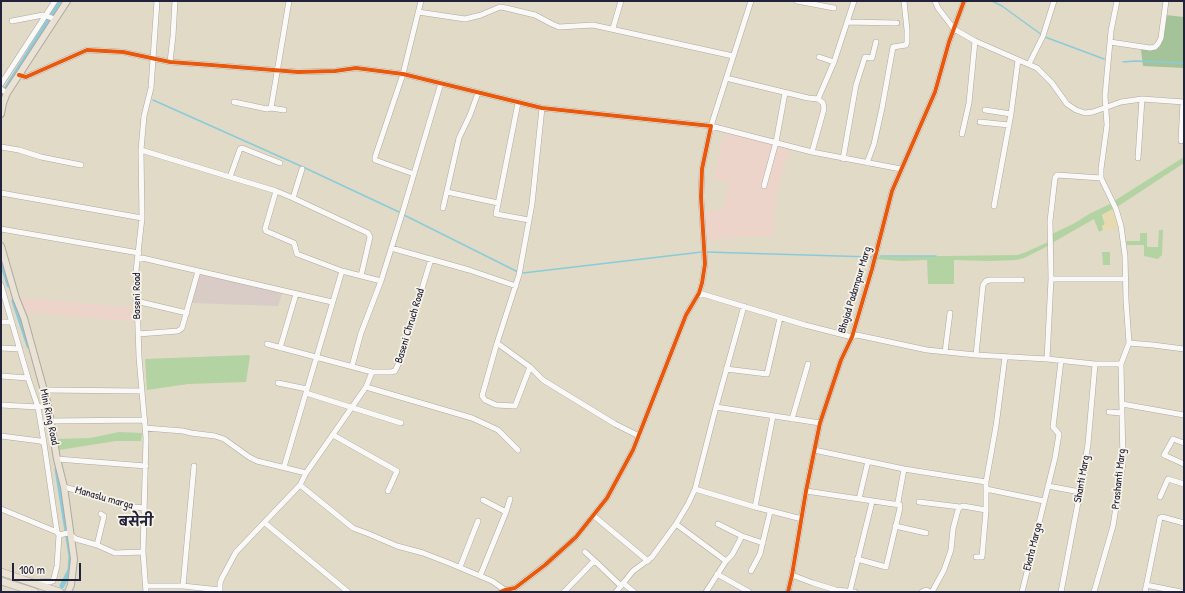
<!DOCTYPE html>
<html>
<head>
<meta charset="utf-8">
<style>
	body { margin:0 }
	#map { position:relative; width:1185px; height:593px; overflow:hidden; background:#e1dac7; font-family:"Patrick Hand",sans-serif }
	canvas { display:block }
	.frame { position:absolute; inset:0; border:2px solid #22223b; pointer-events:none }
	.scale { position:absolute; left:12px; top:563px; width:69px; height:18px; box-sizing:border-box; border:2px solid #22223b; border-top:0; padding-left:5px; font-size:12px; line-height:14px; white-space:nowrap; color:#22223b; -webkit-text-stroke:3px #f7f3e8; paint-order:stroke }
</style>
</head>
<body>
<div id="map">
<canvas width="1185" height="593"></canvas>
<div class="frame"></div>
<div class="scale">100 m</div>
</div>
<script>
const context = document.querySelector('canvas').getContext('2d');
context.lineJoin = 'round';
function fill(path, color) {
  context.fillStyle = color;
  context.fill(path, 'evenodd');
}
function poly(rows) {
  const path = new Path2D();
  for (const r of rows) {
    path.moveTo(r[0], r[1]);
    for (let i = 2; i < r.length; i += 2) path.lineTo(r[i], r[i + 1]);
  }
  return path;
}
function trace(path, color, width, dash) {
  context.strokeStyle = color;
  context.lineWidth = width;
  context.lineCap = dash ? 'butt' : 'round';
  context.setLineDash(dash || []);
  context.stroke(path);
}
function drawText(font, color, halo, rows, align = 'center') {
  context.font = font + ' "Patrick Hand","Playpen Sans Deva",sans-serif';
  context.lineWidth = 3.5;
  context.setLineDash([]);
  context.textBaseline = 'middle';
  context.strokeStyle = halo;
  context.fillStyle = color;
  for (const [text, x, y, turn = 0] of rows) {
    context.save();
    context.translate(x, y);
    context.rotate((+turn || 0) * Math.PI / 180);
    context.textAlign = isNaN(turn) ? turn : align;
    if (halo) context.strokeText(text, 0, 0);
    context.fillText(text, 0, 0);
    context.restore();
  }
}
const built = poly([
	[725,131,790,147,775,199,773,237,736,237,708,241,705,211,723,210,728,183,713,179],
	[19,298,131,307,131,321,24,312]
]);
const industrial = poly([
	[198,273,283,291,278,306,192,303]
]);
const green = poly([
	[1184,157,1184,163,1117,207,1114,201],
	[1110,204,1113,209,1102,215,1105,225,1102,226,1103,230,1099,232,1094,219,1052,243,1052,234,1073,224,1091,213],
	[1159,230,1163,230,1162,255,1158,259,1144,256,1144,245,1127,245,1126,241,1140,241,1140,233,1147,233,1147,247,1158,247],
	[1048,242,1048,246,1024,258,1016,260,991,261,954,260,954,284,928,284,927,260,901,261,876,259,877,257,1017,255,1024,253],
	[1102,252,1110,252,1110,265,1103,265],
	[249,355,250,356,246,382,188,384,147,390,145,359],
	[119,432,142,433,141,441,116,441,59,450,54,439,90,438]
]);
const forest = poly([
	[1166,15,1184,17,1184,68,1143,66,1141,50,1156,49,1160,46]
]);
const sand = poly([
	[1113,209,1120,228,1103,230,1102,226,1105,224,1102,215]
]);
const stream = poly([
	[992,1,1002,6,1042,35],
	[1045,37,1104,59],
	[1123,62,1135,61,1184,63],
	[153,100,303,167,399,212],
	[404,215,518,272],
	[706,252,872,257],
	[880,256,936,256],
	[523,273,702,252]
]);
const canal = poly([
	[1,97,61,1],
	[1,260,9,285],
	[14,301,29,346],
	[57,469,71,556,70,570,62,586]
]);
const minor = poly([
	[751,1,711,126,812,152,901,169],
	[797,1,834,8],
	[935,1,938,8,954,29,975,41,1037,68,1052,83,1067,104,1076,110,1085,113,1093,112,1121,102,1142,99,1184,102],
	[418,12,465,19,481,15,500,7,506,8,535,15,552,24,559,27,593,25,733,56],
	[12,21,43,15,55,19],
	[847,22,897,23],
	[613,28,621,1],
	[1110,42,1150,48,1155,47,1158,44,1161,38,1166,1],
	[819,57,834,62],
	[170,62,173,36,175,1],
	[1029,64,1043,36,1054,1],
	[19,75,26,77,87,50,123,52,170,62,211,65,298,72,335,71,356,68,403,74,542,108,711,126,702,169,701,197,705,264,702,283,699,293,686,315,633,450,607,498,576,537,545,565,515,588,505,590,500,592],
	[726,78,808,98,818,99,823,103,824,109,812,152],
	[1,84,55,1],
	[1,89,7,93],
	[818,99,834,62,854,1],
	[234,102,267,109,271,108],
	[518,103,496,214,529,220],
	[542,108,532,204,519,275,497,343,530,367,543,380,615,424,639,436],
	[284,110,271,108,289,1],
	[985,110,1011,114],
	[980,122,1009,125],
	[962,134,969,103,975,41],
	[1181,141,1183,102],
	[1,147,19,150,41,157,81,165],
	[141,150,276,191,293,198,368,233,370,237,361,276],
	[1138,158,1142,99],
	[843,159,856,85,865,57,872,58,876,42],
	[867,163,874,144,882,108,893,47,906,45,907,42,907,30,904,1],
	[414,174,375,160,375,157,403,74,421,1],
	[230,177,240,149,242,148,280,163],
	[764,186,776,142,785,93],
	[276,191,265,229,266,231,294,243,297,254,342,271,381,281],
	[447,192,498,203],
	[1,193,142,218],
	[293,198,302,169],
	[994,206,1011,114,1018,60],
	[443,208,459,138,470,115,478,93],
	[1,229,139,253],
	[391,248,469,270,516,286],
	[138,257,332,302],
	[1051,279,1050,221,1055,178,1057,175,1101,178],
	[1,285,28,378],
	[699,293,805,325,852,337,857,335,927,350,976,355,1047,359,1095,364,1121,364],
	[136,301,187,313],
	[1,322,12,322],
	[138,334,178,331,182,328,198,271],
	[497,343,482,396,485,400,496,405,515,406,530,367],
	[1129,343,1153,345,1184,349],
	[267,344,372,372,391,372,395,371,401,358,431,259],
	[1,348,20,349],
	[280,348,296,294],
	[945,352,950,313],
	[976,355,983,285,986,281,990,280,1022,280],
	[1047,359,1051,279,1125,279],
	[352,366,361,333,381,281,402,214,441,83],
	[726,369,767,374,780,318],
	[1,376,28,378,38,407,44,443],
	[278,383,307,389],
	[366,387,472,418,498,430,518,450],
	[43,390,142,391],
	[306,393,401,423],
	[1122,404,1184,415],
	[1,405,38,407,47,406,48,405],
	[716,407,820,423],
	[1109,412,1122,413],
	[792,419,808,364],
	[50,421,145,420],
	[145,428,183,431,191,433,215,436,224,439,249,457,257,461,306,473],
	[333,435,397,471,388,491],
	[1,436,40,441,44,443,57,532],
	[1184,443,1173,439,1164,455,1184,464],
	[814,450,904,469,986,482],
	[57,459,146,466],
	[284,467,342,271],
	[300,485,353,528,369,534,397,546,423,553,449,563,492,581,505,590],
	[1048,486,1080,492],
	[64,487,111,500,124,506,144,508],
	[695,489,755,507,802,519],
	[986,489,1044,501],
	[806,491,900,505],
	[1160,497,1168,479,1184,484],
	[859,499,868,461],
	[919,502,960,507],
	[755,507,773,416],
	[1,509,57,532,59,535,68,533,76,539,97,545,115,553,143,552],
	[506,512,510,499],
	[594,516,648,561],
	[265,523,348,592],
	[676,524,726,561,706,592],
	[718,524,742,536,763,543],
	[895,526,926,533],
	[97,545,104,516,101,514],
	[585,552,596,562],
	[976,557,982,557,986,510],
	[857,559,886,567,900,508,898,502,904,469],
	[726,561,732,555,742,536],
	[460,567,478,521],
	[751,571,760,554,770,512],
	[717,574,749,592],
	[792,575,813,583,836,590,855,592],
	[480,576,506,512,483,500],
	[623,583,634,592],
	[39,584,42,581,50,582,53,581,54,578,57,566,59,535],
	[1146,585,1181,592],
	[146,586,183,586,220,590,220,583,222,578,236,552,300,485,306,473,366,387,372,372],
	[183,586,194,466],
	[850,591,872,502],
	[146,592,143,552,146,438,139,357,136,271,142,218,141,150,144,116,151,88,157,1],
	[564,592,592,563,596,562,621,586],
	[616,592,633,571,652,557,676,524,688,504,695,489,716,407,744,306],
	[788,592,792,575,806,491,820,423,841,360,852,337,872,269,892,191,935,92,949,42,964,1],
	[922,592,926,590,930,592],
	[932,592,944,570,951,550,953,529,958,510,960,507,963,506,986,510,986,482,996,426,1005,357],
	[1022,592,1055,458,1059,434,1053,427,1061,361],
	[1061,592,1080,492,1088,444,1095,364],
	[1094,592,1113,526,1123,463,1121,364,1129,343,1126,300,1125,256,1121,226,1116,209,1101,178,1101,169,1107,125,1105,96,1107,74,1111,31,1117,1],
	[1145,592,1160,518,1162,517,1184,523]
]);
const major = poly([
	[1,114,3,103,7,93,67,1],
	[1,246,16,298,24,318,48,405,57,459,64,487,74,559,71,585,68,592]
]);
const highway = poly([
	[1,572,60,592],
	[1,581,35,592]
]);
const cycleway = poly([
	[19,75,26,77,87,50,123,52,170,62,211,65,298,72,335,71,356,68,403,74,542,108,711,126,702,169,701,197,705,264,702,283,699,293,686,315,633,450,607,498,576,537,545,565,515,588,505,590,500,592],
	[788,592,792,575,806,491,820,423,841,360,852,337,872,269,892,191,935,92,949,42,964,1]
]);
const streetNames = [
	["Bhojad Padampur Marg",855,290,-73],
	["Baseni Road",137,296,-90],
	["Baseni Chruch Road",410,326,-73],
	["Mini Ring Road",49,417,78],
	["Shanti Marg",1082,479,-80],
	["Prashanti Marg",1119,479,-84],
	["Manaslu marga",104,498,16],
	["Ekata Marga",1033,547,-76]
];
const quarterNames = [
	["बसेनी",136,523]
];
fill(built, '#edd4cb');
fill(industrial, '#d9cbc5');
fill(green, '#b3d3a3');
fill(forest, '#a4c398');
fill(sand, '#e8dab0');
trace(stream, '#8acbda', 1.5);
trace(canal, '#8acbda', 5);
trace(minor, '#ada9a0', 6);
trace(major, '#ada9a0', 8);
trace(highway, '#ada9a0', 8);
trace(minor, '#faf9f7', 5);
trace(major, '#eae2d5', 6);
trace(highway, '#eae2d5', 7);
trace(cycleway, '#e8590c', 4);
drawText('11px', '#22223b', '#f7f3e8', streetNames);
drawText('bold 13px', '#22223b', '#f7f3e8', quarterNames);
</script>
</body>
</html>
